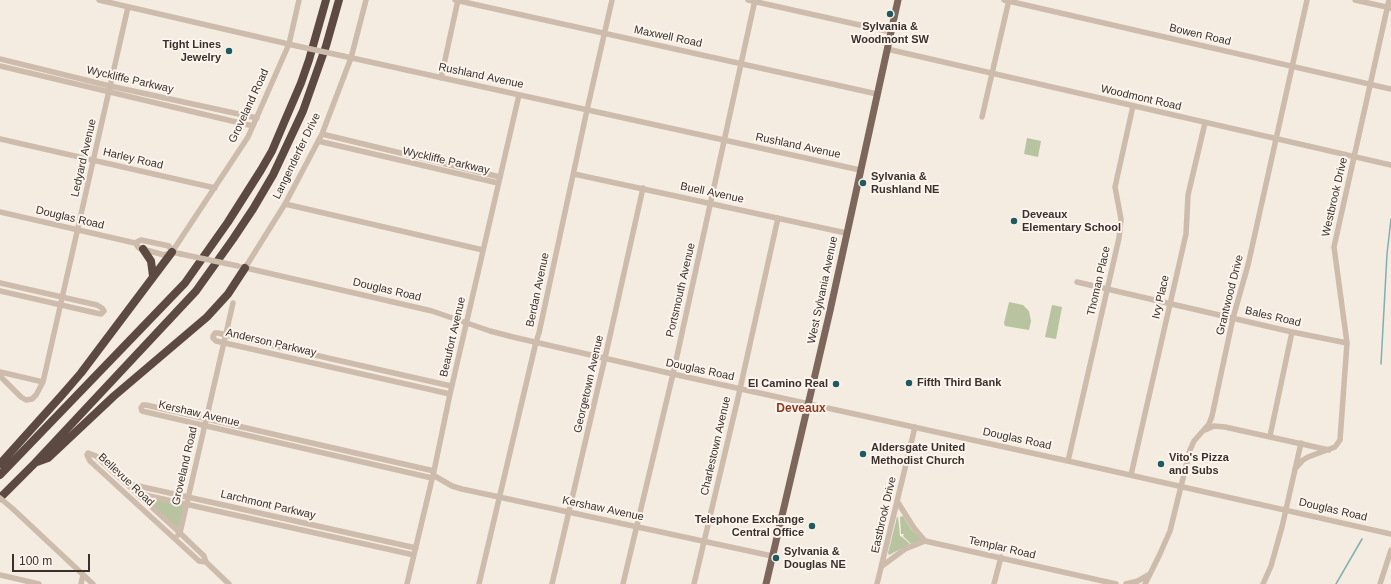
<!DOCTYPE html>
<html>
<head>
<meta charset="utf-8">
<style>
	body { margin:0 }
	#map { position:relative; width:1391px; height:584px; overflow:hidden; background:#f4ebe1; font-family:Helvetica,sans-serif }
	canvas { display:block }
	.scale { position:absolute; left:12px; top:554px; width:78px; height:18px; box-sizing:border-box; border:2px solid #3b302b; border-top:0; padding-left:5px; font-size:12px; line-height:14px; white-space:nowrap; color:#3b302b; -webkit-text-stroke:3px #fbf5ee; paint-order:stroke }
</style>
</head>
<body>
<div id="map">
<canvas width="1391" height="584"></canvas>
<div class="scale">100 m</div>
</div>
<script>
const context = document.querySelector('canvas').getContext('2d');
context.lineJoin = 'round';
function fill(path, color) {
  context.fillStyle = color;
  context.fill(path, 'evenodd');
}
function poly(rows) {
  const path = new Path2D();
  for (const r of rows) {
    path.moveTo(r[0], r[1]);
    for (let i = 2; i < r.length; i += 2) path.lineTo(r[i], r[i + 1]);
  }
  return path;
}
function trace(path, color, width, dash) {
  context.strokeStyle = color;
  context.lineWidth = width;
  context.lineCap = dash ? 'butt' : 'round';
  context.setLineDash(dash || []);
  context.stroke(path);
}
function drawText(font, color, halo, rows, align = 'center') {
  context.font = font + ' Helvetica,sans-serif';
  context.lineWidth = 4;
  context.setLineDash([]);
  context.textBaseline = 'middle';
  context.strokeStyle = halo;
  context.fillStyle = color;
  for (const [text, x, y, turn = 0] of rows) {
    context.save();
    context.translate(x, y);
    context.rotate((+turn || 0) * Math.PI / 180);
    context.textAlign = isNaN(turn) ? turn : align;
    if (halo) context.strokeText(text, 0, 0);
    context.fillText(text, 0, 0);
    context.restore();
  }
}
const green = poly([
	[1027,138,1041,141,1038,157,1024,154],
	[1009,302,1023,305,1029,311,1031,321,1029,330,1005,326,1004,323],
	[1052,305,1062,307,1056,339,1045,337],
	[145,497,185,504,179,531,145,499],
	[903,516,911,529,922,540,911,544,903,536,904,534,901,534,900,517],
	[897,517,898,517,900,536,902,537,910,544,889,555,888,553]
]);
const stream = poly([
	[1381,364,1387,254,1391,219],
	[1336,584,1362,539]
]);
const minor = poly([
	[99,0,297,46],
	[455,0,877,94],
	[748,0,891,32],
	[1004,0,1391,89],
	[1355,0,1391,8],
	[887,49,1391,165],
	[343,56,860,170],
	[0,59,110,86,257,118],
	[0,66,253,126],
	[441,78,458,0],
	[982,117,1009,0],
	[322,134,500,177],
	[0,139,215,188],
	[318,141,498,183],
	[574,174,846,233],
	[285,204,483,250],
	[0,212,135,243,141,240,169,246,172,252],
	[135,243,139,248,164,255,172,252,181,254],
	[172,252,248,137,289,44,299,0],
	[242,267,432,311,490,331,513,337,673,374,1068,461,1391,534],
	[245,268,285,204,322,134,351,58,366,0],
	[1077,282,1292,332,1347,343],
	[0,283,97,305,102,308,104,311,101,314,96,313,0,291],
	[0,372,43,382],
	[0,376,21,397,26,400,32,399,36,395,43,382,128,7],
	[450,394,216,341,213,338,213,336,215,333,218,333,451,386],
	[1205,430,1214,426,1225,427,1329,450],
	[1270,436,1292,332],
	[1068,461,1119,238,1121,219,1115,187,1133,106],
	[1295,469,1303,460,1308,457,1335,447,1340,440,1347,343,1334,247,1389,0],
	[433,475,452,486,462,489,772,556],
	[1131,475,1186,234,1188,195,1205,123],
	[432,478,146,412,142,411,141,408,143,405,146,405,434,471],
	[125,483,416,548],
	[136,493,414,555],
	[897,501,914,528,925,541,1116,584],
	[13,509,93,584],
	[178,535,180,533,233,303],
	[206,562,204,556,180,533,96,456,88,453,87,455,90,461,199,561,206,562,229,584],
	[882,566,905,549,925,541],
	[0,575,39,584],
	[81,584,83,575],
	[407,584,434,471,450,394,519,95],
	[479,584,536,342,539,333,587,110,612,0],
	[552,584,607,349,643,188],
	[623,584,673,374,755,0],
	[694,584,738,398,778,218],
	[877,584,915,427],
	[994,584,1001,557],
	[1126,584,1138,581,1150,574],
	[1145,584,1159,556,1170,531,1190,450,1194,441,1209,424,1212,416,1233,318,1248,265,1307,0],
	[1263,584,1271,566,1282,527,1301,443],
	[1380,584,1391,550]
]);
const major = poly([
	[766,584,830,311,898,0]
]);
const highway = poly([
	[143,249,151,261,153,276],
	[37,462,48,458,114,396,207,317,228,294,245,268],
	[0,464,62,395,81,373,172,252],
	[0,475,185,283,228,222,261,170,272,151,283,125,301,83,309,60,326,0],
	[0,498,35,463,196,291,233,239,253,209,273,175,303,111,326,46,339,0]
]);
const minorBridge = poly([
	[297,46,343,56],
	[181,254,238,266],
	[0,498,13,509]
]);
const markers = [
	[890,14,4,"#1f5a5e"],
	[229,51,4,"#1f5a5e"],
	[863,183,4,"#1f5a5e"],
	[1014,221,4,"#1f5a5e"],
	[909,383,4,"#1f5a5e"],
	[836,384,4,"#1f5a5e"],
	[863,454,4,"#1f5a5e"],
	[1161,464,4,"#1f5a5e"],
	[812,526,4,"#1f5a5e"],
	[776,558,4,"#1f5a5e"]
];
const poiNames = [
	["Sylvania &",890,27,"center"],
	["Woodmont SW",890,40,"center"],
	["Tight Lines",221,45,"right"],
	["Jewelry",221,58,"right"],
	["Sylvania &",871,177],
	["Rushland NE",871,190],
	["Deveaux",1022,215],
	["Elementary School",1022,228],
	["Fifth Third Bank",917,383],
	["El Camino Real",828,384,"right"],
	["Aldersgate United",871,448],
	["Methodist Church",871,461],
	["Vito's Pizza",1169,458],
	["and Subs",1169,471],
	["Telephone Exchange",804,520,"right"],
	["Central Office",804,533,"right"],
	["Sylvania &",784,552],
	["Douglas NE",784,565]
];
const streetNames = [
	["Bowen Road",1200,35,13],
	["Maxwell Road",668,37,12],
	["Rushland Avenue",481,76,12],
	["Wyckliffe Parkway",130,80,13],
	["Woodmont Road",1141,98,13],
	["Groveland Road",249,106,-65],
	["Rushland Avenue",798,146,12],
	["Langenderfer Drive",297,156,-64],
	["Ledyard Avenue",84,158,-77],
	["Harley Road",133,159,13],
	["Wyckliffe Parkway",446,161,13],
	["Buell Avenue",712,193,12],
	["Westbrook Drive",1335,197,-77],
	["Douglas Road",70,218,13],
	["Thoman Place",1099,281,-77],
	["Douglas Road",387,290,13],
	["Berdan Avenue",538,290,-78],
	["Portsmouth Avenue",681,290,-77],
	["West Sylvania Avenue",823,290,-78],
	["Grantwood Drive",1230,295,-76],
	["Ivy Place",1161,297,-77],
	["Bales Road",1273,317,13],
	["Beaufort Avenue",453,337,-77],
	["Anderson Parkway",271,343,13],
	["Douglas Road",700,370,12],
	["Georgetown Avenue",589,384,-77],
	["Kershaw Avenue",199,414,13],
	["Douglas Road",1017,439,12],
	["Charlestown Avenue",716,446,-77],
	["Groveland Road",185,466,-77],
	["Bellevue Road",126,480,43],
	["Larchmont Parkway",268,505,13],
	["Kershaw Avenue",603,509,12],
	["Douglas Road",1333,510,13],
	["Eastbrook Drive",884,515,-77],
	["Templar Road",1002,548,13]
];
const neighbourhoodNames = [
	["Deveaux",801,409]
];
fill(green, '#b8c4a0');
trace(stream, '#7fb0b2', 1.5);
trace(minor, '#cdbbac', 5.5);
trace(major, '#7d675c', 7);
trace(highway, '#5c4a42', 8);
trace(minorBridge, '#cdbbac', 5.5);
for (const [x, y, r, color] of markers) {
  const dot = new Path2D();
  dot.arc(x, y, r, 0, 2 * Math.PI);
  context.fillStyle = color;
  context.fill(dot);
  trace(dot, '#fbf5ee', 1.5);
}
drawText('bold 11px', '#3b302b', '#fbf5ee', poiNames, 'left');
drawText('11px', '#3b302b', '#fbf5ee', streetNames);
drawText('bold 12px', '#8c3b22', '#fbf5ee', neighbourhoodNames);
</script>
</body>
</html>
